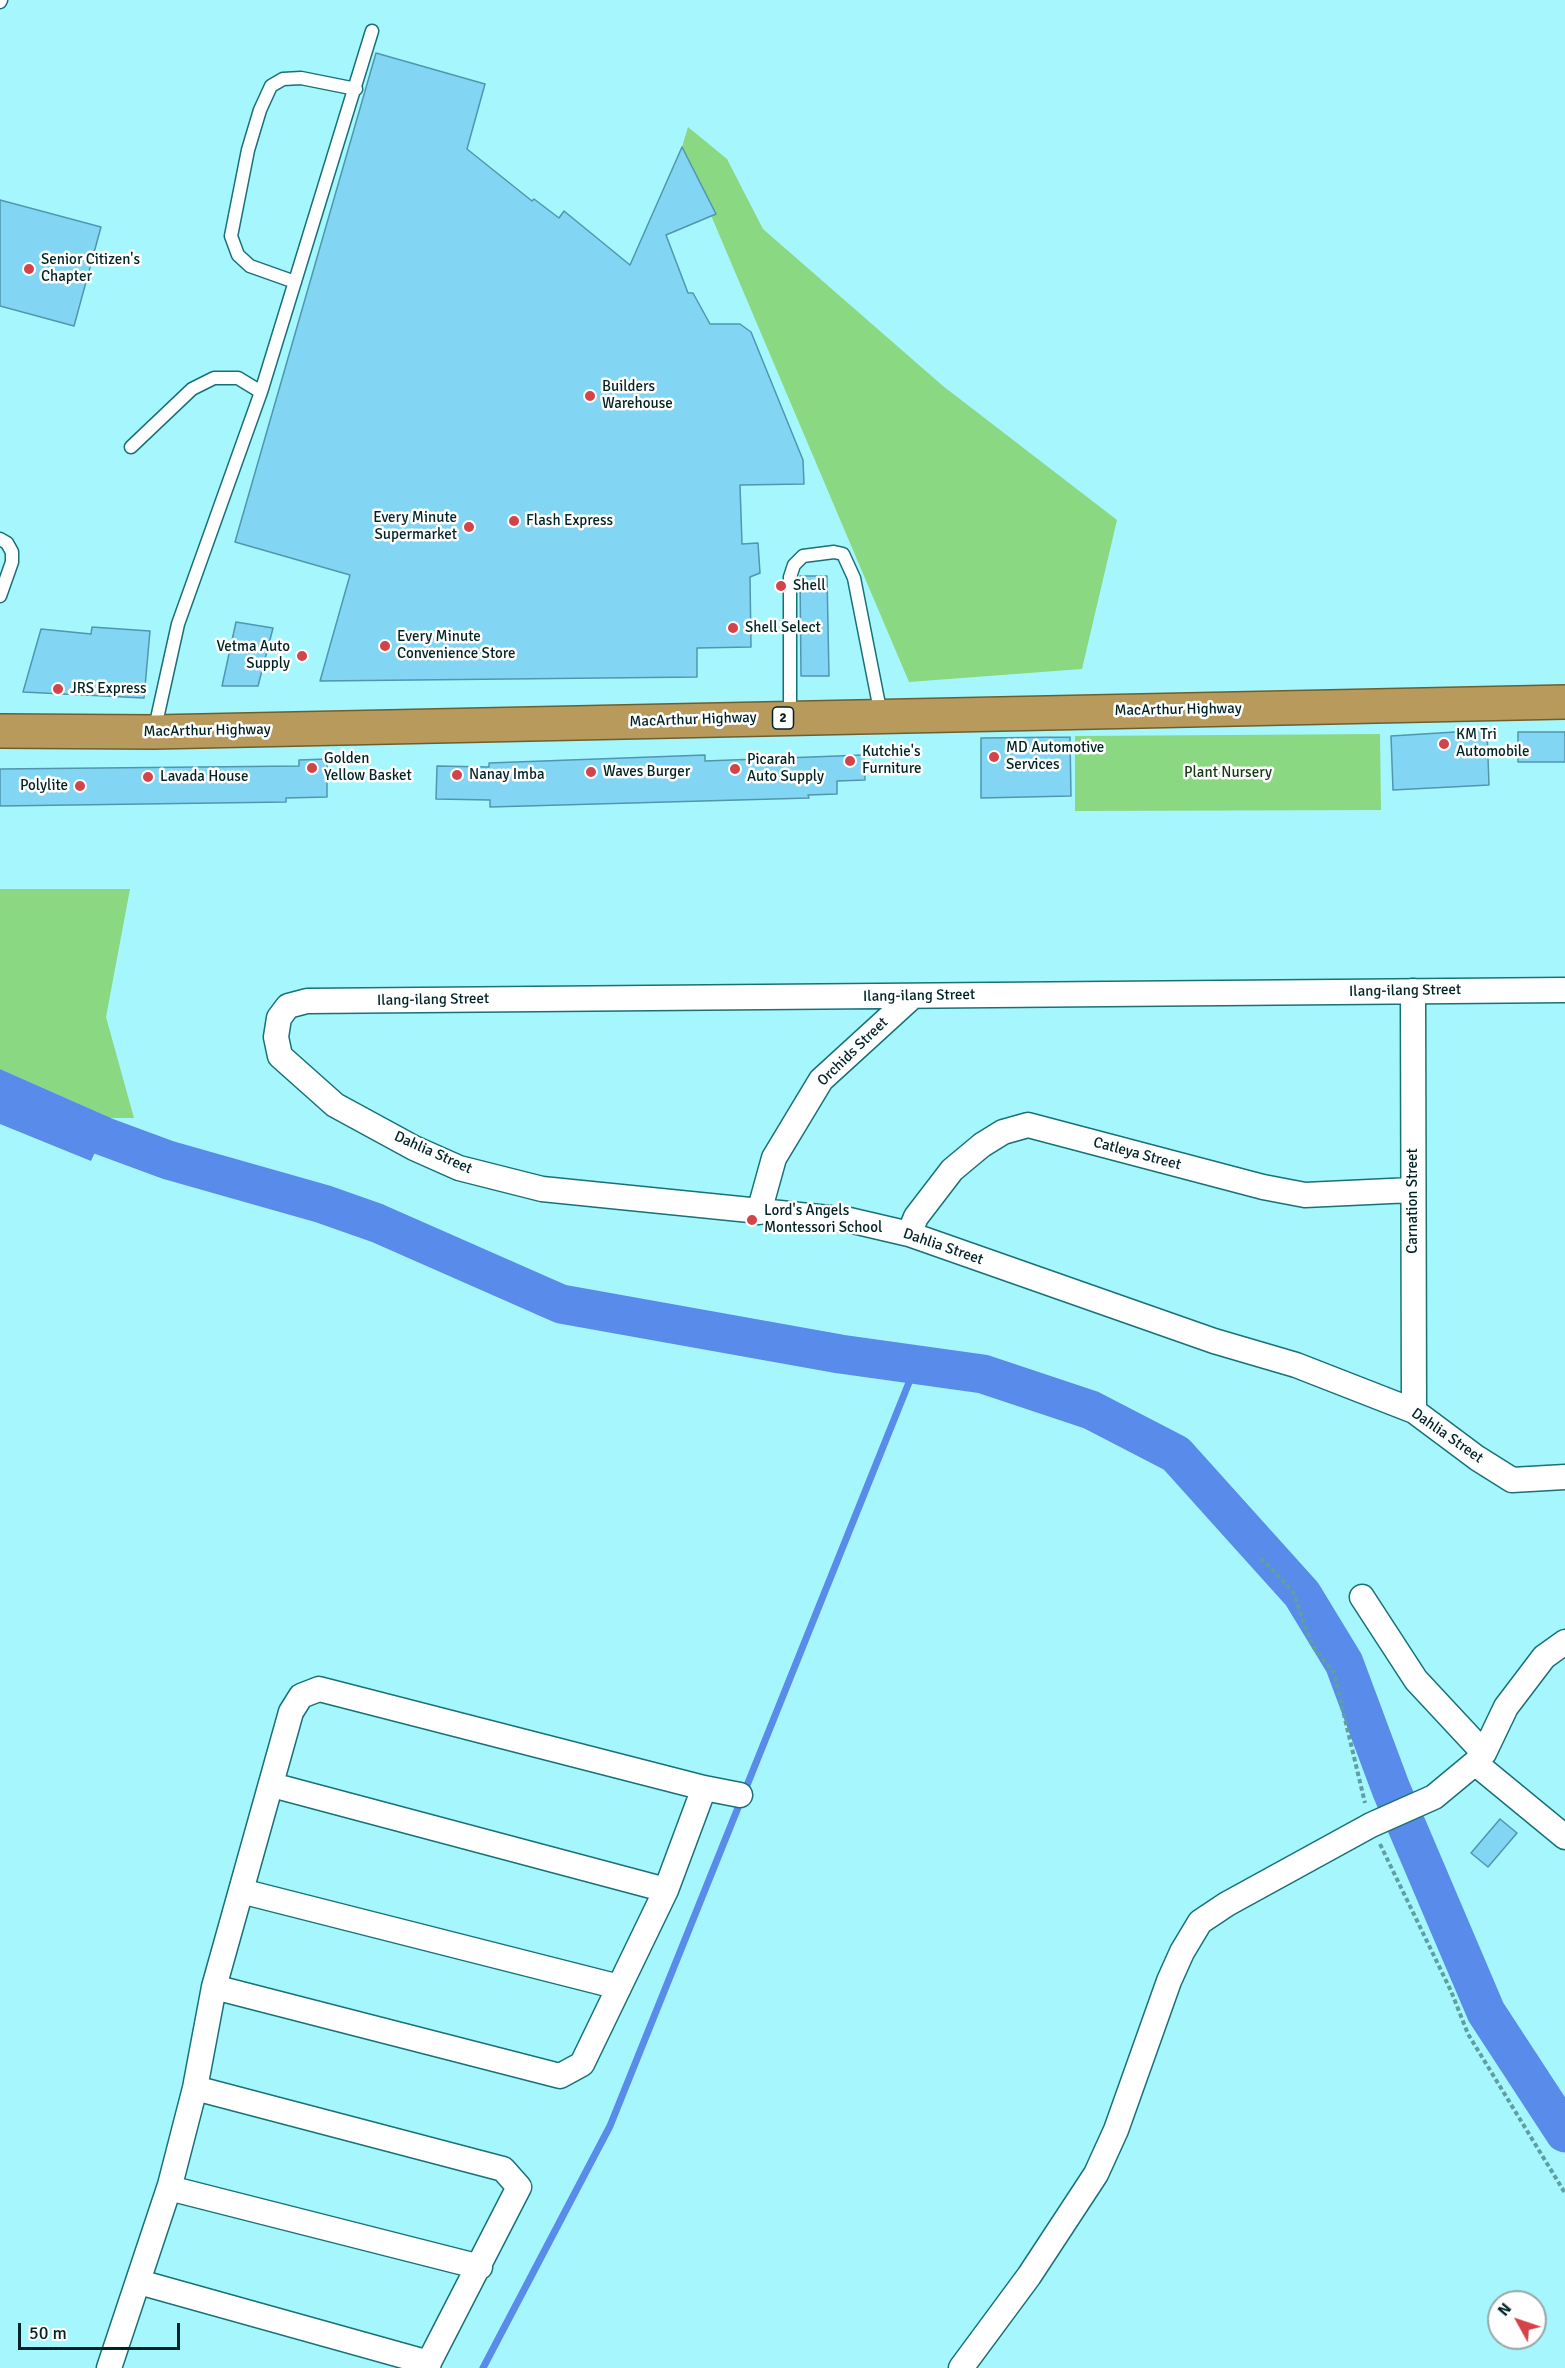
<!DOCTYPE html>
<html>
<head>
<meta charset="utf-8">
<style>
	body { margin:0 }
	#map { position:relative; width:1565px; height:2368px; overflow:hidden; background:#a6f7fd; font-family:Signika,sans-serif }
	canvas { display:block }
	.north { position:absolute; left:1487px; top:2290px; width:60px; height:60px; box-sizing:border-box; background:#fff; border:2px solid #99a7a8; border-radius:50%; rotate:310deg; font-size:16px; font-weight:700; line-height:24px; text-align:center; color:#002325 }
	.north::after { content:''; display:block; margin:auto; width:21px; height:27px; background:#d34349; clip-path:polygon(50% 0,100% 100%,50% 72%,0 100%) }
	.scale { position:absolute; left:18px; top:2323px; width:162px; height:27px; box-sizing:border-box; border:3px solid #002325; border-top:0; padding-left:8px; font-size:18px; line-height:21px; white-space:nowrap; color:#002325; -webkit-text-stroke:4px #fff; paint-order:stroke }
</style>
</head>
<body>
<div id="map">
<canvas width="1565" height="2368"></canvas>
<div class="north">N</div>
<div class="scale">50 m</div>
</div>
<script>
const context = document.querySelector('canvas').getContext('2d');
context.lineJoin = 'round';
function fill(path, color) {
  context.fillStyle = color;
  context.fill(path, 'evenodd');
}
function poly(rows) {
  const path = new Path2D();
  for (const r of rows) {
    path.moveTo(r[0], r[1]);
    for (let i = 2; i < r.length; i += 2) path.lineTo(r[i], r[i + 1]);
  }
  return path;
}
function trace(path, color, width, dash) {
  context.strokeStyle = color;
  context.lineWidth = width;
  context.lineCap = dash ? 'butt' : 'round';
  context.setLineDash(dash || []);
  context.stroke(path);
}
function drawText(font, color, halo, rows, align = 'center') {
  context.font = font + ' Signika,sans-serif';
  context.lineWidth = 5;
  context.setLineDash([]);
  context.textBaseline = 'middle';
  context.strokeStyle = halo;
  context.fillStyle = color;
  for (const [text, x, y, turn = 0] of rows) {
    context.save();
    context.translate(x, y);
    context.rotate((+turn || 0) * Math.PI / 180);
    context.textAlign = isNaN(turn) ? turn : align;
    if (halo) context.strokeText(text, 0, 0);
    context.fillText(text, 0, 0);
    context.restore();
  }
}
const green = poly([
	[688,127,727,159,763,229,943,386,1117,520,1082,669,909,682,682,147],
	[1380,734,1381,810,1075,811,1075,736],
	[0,889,130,889,106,1017,134,1118,111,1118,0,1069]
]);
const water = poly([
	[0,1069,111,1118,91,1161,0,1124]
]);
const stream = poly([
	[483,2368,610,2126,916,1365]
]);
const river = poly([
	[0,1098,168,1160,323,1204,377,1223,561,1304,840,1354,983,1374,1091,1410,1176,1454,1302,1594,1344,1663,1391,1789,1486,2012,1565,2133]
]);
const building = poly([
	[376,53,485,84,467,149,532,201,534,199,559,218,564,211,630,265,682,147,716,214,666,235,688,293,693,293,710,324,740,324,751,332,803,460,804,484,740,485,742,544,758,543,760,573,750,577,751,647,697,648,697,677,320,681,350,575,235,542,376,53],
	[0,200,101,227,74,326,0,306,0,200],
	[800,576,827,576,829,676,801,676,800,576],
	[236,622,273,628,258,686,222,686,236,622],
	[92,627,150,631,144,698,23,692,41,629,91,634,92,627],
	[1487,730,1489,785,1393,790,1391,736,1487,730],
	[1518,732,1565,732,1565,762,1518,762,1518,732],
	[1070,737,1071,796,981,798,981,738,1070,737],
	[705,755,705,761,864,755,865,780,837,781,837,794,808,795,809,798,490,807,490,800,436,799,437,766,489,767,489,763,705,755],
	[327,759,327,797,286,798,286,802,0,806,0,769,299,766,299,760,327,759],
	[1500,1819,1517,1833,1488,1867,1471,1853,1500,1819]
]);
const path = poly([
	[1261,1558,1293,1592,1312,1645,1334,1673,1365,1803],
	[1380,1844,1451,1991,1468,2034,1565,2193]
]);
const service = poly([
	[0,2,1,0],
	[295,282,250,266,238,255,231,236,248,150,260,110,271,86,283,79,301,78,356,89],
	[131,447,192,389,214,378,238,378,261,392],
	[0,539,7,543,12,552,12,562,0,596],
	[790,717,790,577,794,565,803,556,834,552,843,554,854,578,881,715],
	[154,732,178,624,261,392,372,31]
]);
const minor = poly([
	[1565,990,307,1001,288,1006,279,1018,276,1037,280,1056,335,1105,414,1148,459,1168,542,1189,849,1220,909,1234,1214,1341,1296,1365,1414,1411,1477,1458,1512,1480,1565,1477],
	[1413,991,1414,1411],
	[759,1212,774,1158,821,1080,913,996],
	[909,1234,916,1217,952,1170,982,1145,1003,1132,1028,1125,1263,1187,1305,1195,1412,1190],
	[1362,1597,1416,1680,1484,1753],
	[1475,1763,1565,1837],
	[272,1785,666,1890],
	[241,1891,619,1987],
	[214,1987,560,2076,582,2064,666,1890,704,1788],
	[195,2088,503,2169,519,2187,426,2368],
	[169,2188,480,2267],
	[139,2282,429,2363],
	[109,2368,170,2185,195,2088,214,1987,291,1712,301,1696,319,1689,704,1788,740,1795],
	[961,2368,1029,2276,1096,2174,1116,2130,1169,1981,1182,1952,1200,1922,1227,1904,1371,1825,1434,1797,1475,1763,1484,1753,1506,1707,1544,1657,1565,1642]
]);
const trunk = poly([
	[0,731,154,732,1565,702]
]);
const markers = [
	[29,269,6,"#d34349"],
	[590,396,6,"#d34349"],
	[514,521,6,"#d34349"],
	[469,527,6,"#d34349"],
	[781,586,6,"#d34349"],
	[733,628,6,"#d34349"],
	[385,646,6,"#d34349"],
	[302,656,6,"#d34349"],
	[58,689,6,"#d34349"],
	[1444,744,6,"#d34349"],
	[994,757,6,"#d34349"],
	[850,761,6,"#d34349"],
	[312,768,6,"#d34349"],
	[735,769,6,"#d34349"],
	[591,772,6,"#d34349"],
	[457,775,6,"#d34349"],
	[148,777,6,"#d34349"],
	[80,786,6,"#d34349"],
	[752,1220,6,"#d34349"]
];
const shields = [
	[783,718,21]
];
const shieldNames = [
	["2",783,718]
];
const poiNames = [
	["Senior Citizen's",41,260],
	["Chapter",41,277],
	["Builders",602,387],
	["Warehouse",602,404],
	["Every Minute",457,518,"right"],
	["Supermarket",457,535,"right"],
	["Flash Express",526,521],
	["Shell",793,586],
	["Shell Select",745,628],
	["Every Minute",397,637],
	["Convenience Store",397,654],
	["Vetma Auto",290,647,"right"],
	["Supply",290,664,"right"],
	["JRS Express",70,689],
	["KM Tri",1456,735],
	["Automobile",1456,752],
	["MD Automotive",1006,748],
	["Services",1006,765],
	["Kutchie's",862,752],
	["Furniture",862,769],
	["Golden",324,759],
	["Yellow Basket",324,776],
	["Picarah",747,760],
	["Auto Supply",747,777],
	["Waves Burger",603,772],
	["Nanay Imba",469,775],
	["Lavada House",160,777],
	["Polylite",68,786,"right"],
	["Lord's Angels",764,1211],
	["Montessori School",764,1228]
];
const streetNames = [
	["MacArthur Highway",1178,710,-1],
	["MacArthur Highway",693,720,-2],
	["MacArthur Highway",207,731,-1],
	["Ilang-ilang Street",1405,991,-1],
	["Ilang-ilang Street",919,996,-1],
	["Ilang-ilang Street",433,1000,-1],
	["Orchids Street",853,1052,-44],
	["Dahlia Street",433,1153,24],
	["Catleya Street",1137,1154,15],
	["Carnation Street",1413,1201,-90],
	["Dahlia Street",943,1247,19],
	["Dahlia Street",1447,1436,35]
];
const parkNames = [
	["Plant Nursery",1228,773]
];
fill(green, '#8ad882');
fill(water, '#598bea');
trace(stream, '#598bea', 7);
trace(river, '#598bea', 39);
fill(building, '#82d6f3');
trace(building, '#5096ae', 1.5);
trace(service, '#187178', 15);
trace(minor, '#187178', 27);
trace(trunk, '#6c5f2f', 36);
trace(path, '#609ea2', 4, [4.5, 3]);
trace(service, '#fff', 12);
trace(minor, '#fff', 24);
trace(trunk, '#b89a5c', 33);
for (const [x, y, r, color] of markers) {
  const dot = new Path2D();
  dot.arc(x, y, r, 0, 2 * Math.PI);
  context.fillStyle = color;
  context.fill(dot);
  trace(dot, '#fff', 2);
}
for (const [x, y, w] of shields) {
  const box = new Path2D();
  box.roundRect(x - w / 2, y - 11, w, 22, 4.5);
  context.fillStyle = '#fff';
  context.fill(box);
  trace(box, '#002325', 1.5);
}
drawText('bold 14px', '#002325', null, shieldNames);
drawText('15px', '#002325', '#fff', poiNames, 'left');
drawText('15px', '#002325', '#fff', streetNames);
drawText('15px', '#163713', '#fff', parkNames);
</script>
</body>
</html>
